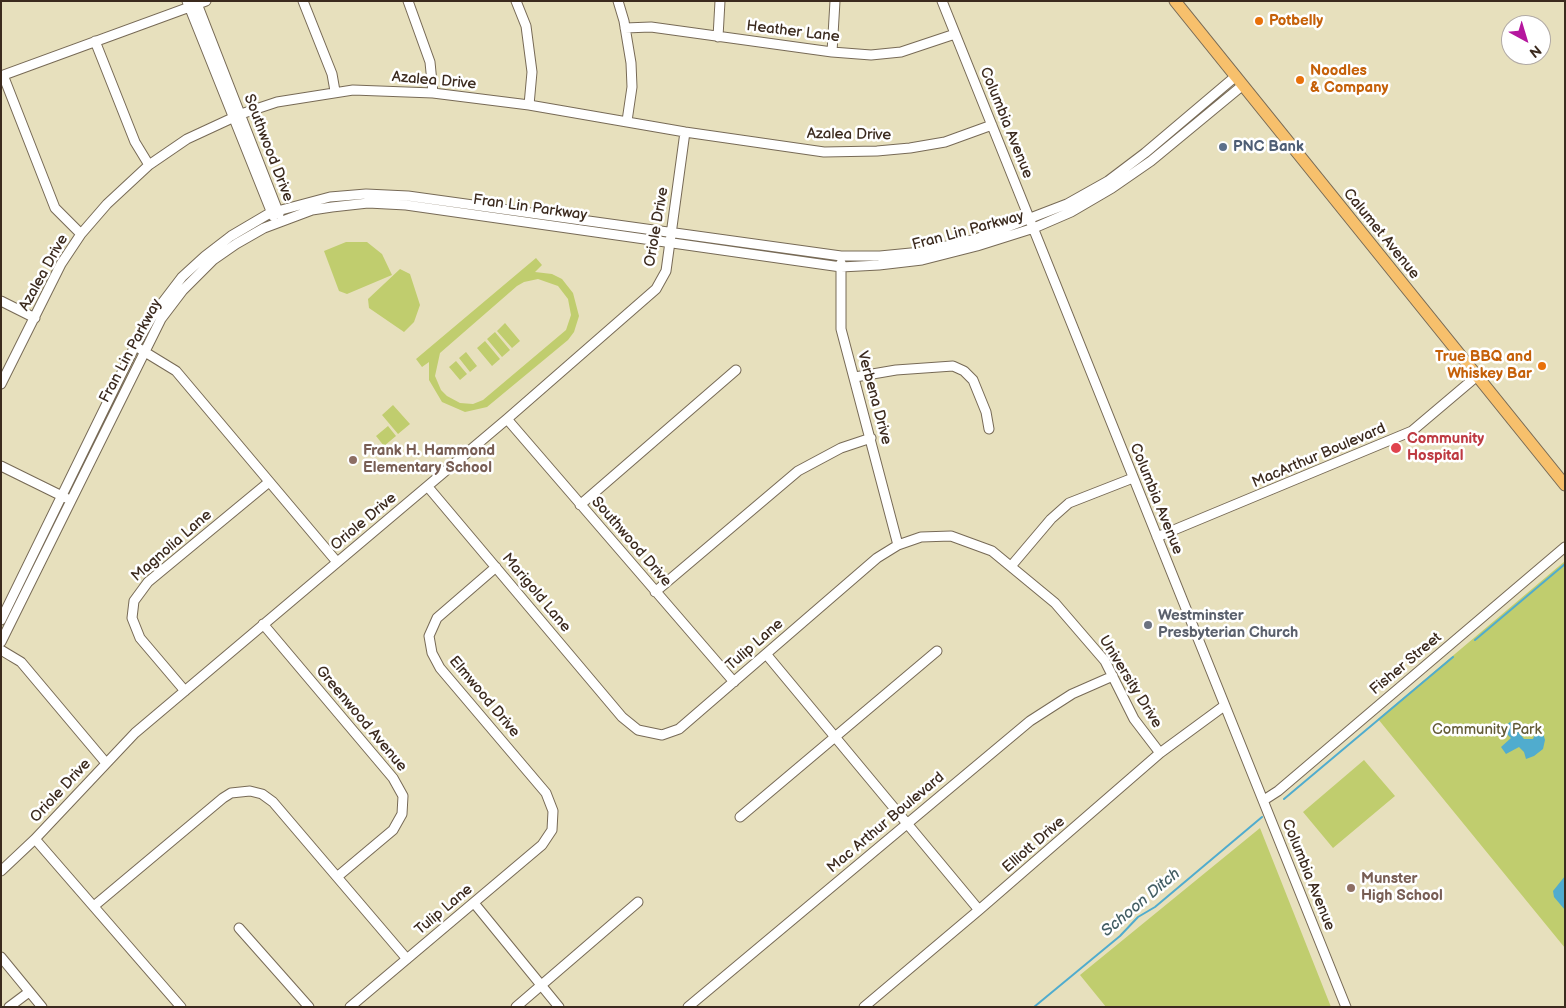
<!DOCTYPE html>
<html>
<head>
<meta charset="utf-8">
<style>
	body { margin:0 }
	#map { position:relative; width:1566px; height:1008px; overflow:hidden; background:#e7e0bd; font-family:"Balsamiq Sans",sans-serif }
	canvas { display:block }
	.frame { position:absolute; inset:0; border:2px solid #3b2a1e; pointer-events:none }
	.north { position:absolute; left:1501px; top:15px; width:50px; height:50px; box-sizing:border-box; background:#fff; border:1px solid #b1aaa5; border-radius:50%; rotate:141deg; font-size:14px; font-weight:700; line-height:20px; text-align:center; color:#3b2a1e }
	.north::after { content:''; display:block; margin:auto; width:18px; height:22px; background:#b5179e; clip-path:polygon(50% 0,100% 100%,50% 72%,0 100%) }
</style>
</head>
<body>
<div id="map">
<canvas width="1566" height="1008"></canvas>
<div class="frame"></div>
<div class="north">N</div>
</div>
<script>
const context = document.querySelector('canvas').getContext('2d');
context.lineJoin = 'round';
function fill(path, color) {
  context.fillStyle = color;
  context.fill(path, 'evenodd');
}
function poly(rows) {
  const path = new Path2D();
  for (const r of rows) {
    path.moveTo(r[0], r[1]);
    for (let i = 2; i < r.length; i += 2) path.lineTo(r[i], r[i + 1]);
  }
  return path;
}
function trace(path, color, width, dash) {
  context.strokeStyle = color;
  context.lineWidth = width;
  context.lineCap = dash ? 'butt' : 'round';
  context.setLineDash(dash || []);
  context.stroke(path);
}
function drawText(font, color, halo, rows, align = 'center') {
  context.font = font + ' "Balsamiq Sans",sans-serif';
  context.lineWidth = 5;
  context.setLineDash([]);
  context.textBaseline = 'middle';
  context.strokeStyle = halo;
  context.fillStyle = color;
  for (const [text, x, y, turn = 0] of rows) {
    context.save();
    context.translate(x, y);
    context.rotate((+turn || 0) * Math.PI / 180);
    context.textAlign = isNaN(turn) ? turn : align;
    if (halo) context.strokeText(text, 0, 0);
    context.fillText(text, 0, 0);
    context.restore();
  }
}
const green = poly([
	[346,242,367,242,382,254,392,275,347,294,339,291,324,251],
	[536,258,542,265,535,272,552,274,562,279,573,293,579,316,574,332,568,340,487,407,465,412,442,402,429,380,429,362,422,367,416,359],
	[538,279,558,286,568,299,571,315,566,330,483,400,473,404,460,403,447,396,441,390,435,376,440,353,517,286,524,282],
	[400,269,410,274,420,305,414,322,404,332,369,308,368,299],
	[505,323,520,341,512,348,497,331],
	[495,332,510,350,502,357,487,339],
	[485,341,500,359,492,366,477,348],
	[466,352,477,366,470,372,459,358],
	[456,361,467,374,460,380,449,367],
	[393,405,410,424,398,434,382,415],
	[388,426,396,436,384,446,376,436],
	[1565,561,1565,948,1378,719],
	[1364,760,1395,796,1333,848,1303,812],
	[1260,828,1331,1007,1106,1007,1080,975]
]);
const water = poly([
	[1510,722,1524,739,1533,739,1537,729,1543,733,1545,740,1543,749,1534,756,1526,759,1524,752,1519,747,1506,754,1501,747,1511,738,1502,729],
	[1565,876,1565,910,1554,897,1553,891]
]);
const stream = poly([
	[1475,640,1565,564],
	[1284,799,1453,657],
	[1034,1007,1120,936,1138,917,1155,907,1262,817]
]);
const minor = poly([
	[187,1,273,216],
	[196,1,279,214],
	[303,1,332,74,335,91],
	[408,1,430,62,433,93],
	[516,1,526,26,532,72,529,105],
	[618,1,624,21,631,63,632,87,627,121],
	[942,1,1346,1007],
	[625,28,651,27,832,52,871,55,901,52,955,34],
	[718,37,720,1],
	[95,41,135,142,149,165],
	[832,52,835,1],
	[3,75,55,208,81,234],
	[1,76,206,1],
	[841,263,841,329,898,545],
	[1,301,35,318],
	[140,349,176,371,337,562],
	[855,377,896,370,953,366,964,371,973,380,986,412,989,429],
	[1,384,61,264,81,234,107,204,149,165,187,139,241,114,277,102,353,90,433,93,529,105,685,132,824,152,877,151,910,148,945,142,992,125],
	[507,419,734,682],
	[1,466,66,498],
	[428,487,622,717,638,730,662,735,679,729,877,558,898,545,921,537,951,536,992,551,1055,603,1105,661,1134,719,1160,753],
	[580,505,736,370],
	[1157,537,1412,431,1477,376],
	[1012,565,1051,519,1069,503,1133,478],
	[655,592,798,471,841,448,871,438],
	[1,620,135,346,153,315,182,277,205,256,231,236,270,213,330,197,366,194,408,196,841,256,880,256,921,252,976,239,1067,204,1108,181,1145,153,1236,76],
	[263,624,393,778,403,796,402,814,393,830,337,877],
	[1,642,161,319,183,290,213,260,236,244,264,228,312,210,332,207,368,203,406,205,841,267,879,265,922,260,977,246,1034,228,1071,212,1112,188,1151,161,1243,85],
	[1,650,21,662,106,763],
	[766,654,979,910],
	[185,691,140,638,132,618,134,601,148,582,269,482],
	[1264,800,1278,791,1565,547],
	[740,817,937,651],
	[35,839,181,1007],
	[1,871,35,839,135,733,507,419,656,289,666,271,685,132],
	[474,903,559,1007],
	[94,906,223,798,231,793,250,791,262,794,273,802,407,959],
	[239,928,309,1007],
	[1,957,42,1007],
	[9,1007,29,992],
	[350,1007,542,845,552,830,553,811,546,793,440,668,432,653,429,636,437,618,496,567],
	[516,1007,638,902],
	[688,1007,1030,721,1072,694,1113,676],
	[864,1007,979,910,1160,753,1224,706]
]);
const major = poly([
	[1175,1,1565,485]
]);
const markers = [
	[1259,21,5,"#e8710a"],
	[1300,80,5,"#e8710a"],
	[1223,147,5,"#5c6f8a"],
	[1542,366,5,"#e8710a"],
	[1396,448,6,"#e0444e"],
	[353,460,5,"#8d6e63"],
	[1148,625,5,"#6b7280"],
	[1351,888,5,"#8d6e63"]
];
const foodNames = [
	["Potbelly",1269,21],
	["Noodles",1310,71],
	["& Company",1310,88],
	["True BBQ and",1532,357,"right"],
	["Whiskey Bar",1532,374,"right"]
];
const streetNames = [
	["Heather Lane",793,32,7],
	["Azalea Drive",434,81,5],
	["Columbia Avenue",1006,123,68],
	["Azalea Drive",849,135,1],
	["Southwood Drive",268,148,69],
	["Fran Lin Parkway",530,208,8],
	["Oriole Drive",657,227,-80],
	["Fran Lin Parkway",968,231,-15],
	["Calumet Avenue",1381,234,51],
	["Azalea Drive",44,273,-61],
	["Fran Lin Parkway",131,351,-62],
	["Verbena Drive",874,398,75],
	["MacArthur Boulevard",1319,456,-23],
	["Columbia Avenue",1156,499,68],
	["Oriole Drive",364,522,-40],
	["Southwood Drive",631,542,49],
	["Magnolia Lane",172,546,-41],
	["Marigold Lane",536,593,50],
	["Tulip Lane",755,645,-41],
	["Fisher Street",1406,664,-40],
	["University Drive",1130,682,58],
	["Elmwood Drive",484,697,50],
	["Greenwood Avenue",361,719,50],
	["Oriole Drive",61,791,-47],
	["Mac Arthur Boulevard",886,823,-40],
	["Elliott Drive",1034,845,-41],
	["Columbia Avenue",1308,875,68],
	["Tulip Lane",444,910,-40]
];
const serviceNames = [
	["PNC Bank",1233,147]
];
const healthNames = [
	["Community",1407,439],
	["Hospital",1407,456]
];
const educationNames = [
	["Frank H. Hammond",363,451],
	["Elementary School",363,468],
	["Munster",1361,879],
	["High School",1361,896]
];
const worshipNames = [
	["Westminster",1158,616],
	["Presbyterian Church",1158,633]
];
const parkNames = [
	["Community Park",1487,730]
];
const waterNames = [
	["Schoon Ditch",1141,903,-40]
];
fill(green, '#c0cd6e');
fill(water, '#50acce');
trace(stream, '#50acce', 2);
trace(minor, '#776a56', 11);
trace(major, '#776a56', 13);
trace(minor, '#fff', 9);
trace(major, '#f7c06c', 11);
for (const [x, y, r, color] of markers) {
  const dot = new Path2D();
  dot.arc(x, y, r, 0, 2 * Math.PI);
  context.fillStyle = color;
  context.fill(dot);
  trace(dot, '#fff', 2);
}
drawText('bold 15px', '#c56008', '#fff', foodNames, 'left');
drawText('15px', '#3b2a1e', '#fff', streetNames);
drawText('bold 15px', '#4e5e75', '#fff', serviceNames, 'left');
drawText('bold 15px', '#be3a42', '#fff', healthNames, 'left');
drawText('bold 15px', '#785e54', '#fff', educationNames, 'left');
drawText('bold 15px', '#5b616d', '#fff', worshipNames, 'left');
drawText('15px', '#635b36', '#fff', parkNames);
drawText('italic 16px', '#435e64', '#fff', waterNames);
</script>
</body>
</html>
